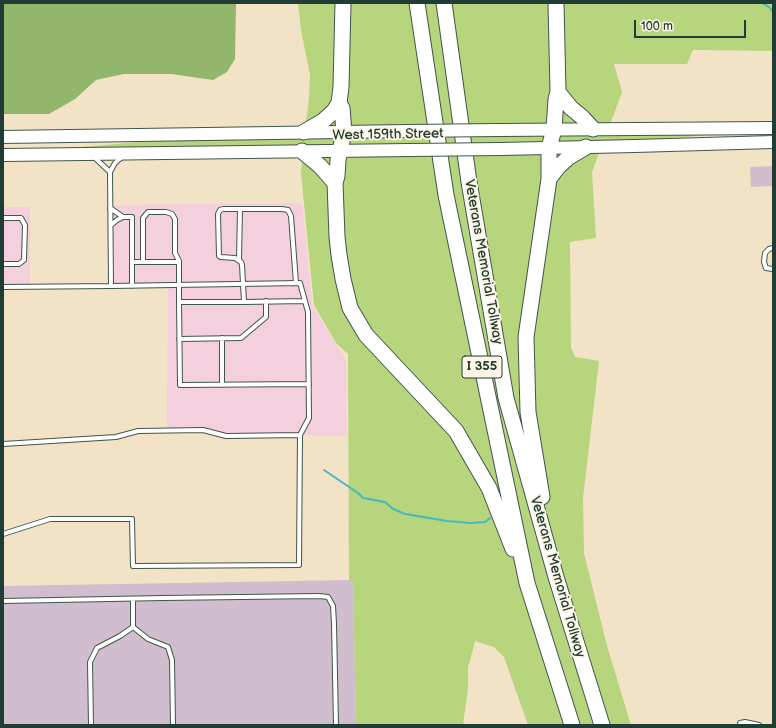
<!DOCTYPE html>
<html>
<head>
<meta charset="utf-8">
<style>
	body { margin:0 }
	#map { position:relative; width:776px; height:728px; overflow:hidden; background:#f2e3c6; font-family:"Balsamiq Sans",sans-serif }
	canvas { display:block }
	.frame { position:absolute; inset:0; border:4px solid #1f3d34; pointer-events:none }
	.scale { position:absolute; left:634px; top:20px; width:112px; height:18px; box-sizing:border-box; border:2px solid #1f3d34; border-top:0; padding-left:5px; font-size:12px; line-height:14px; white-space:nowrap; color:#1f3d34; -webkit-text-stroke:3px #fcf5e5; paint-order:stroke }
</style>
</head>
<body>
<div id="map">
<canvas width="776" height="728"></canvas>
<div class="frame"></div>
<div class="scale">100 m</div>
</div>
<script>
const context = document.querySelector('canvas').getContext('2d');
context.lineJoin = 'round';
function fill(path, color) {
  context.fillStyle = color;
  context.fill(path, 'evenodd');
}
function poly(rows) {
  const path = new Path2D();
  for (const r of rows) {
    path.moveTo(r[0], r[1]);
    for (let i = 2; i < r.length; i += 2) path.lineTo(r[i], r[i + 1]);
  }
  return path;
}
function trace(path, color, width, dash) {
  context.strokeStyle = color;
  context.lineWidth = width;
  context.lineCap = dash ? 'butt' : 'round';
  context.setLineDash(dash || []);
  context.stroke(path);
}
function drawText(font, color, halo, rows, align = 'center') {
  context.font = font + ' "Balsamiq Sans",sans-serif';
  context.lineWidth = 4;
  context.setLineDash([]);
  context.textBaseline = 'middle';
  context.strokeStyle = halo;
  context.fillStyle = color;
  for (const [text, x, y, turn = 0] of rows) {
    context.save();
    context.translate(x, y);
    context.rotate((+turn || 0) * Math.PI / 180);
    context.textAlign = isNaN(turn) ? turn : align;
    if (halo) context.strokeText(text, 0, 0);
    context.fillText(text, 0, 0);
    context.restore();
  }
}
const built = poly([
	[302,203,312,304,346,361,347,436,226,435,202,428,167,428,168,283,113,284,113,205],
	[3,207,30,207,30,285,3,285]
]);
const industrial = poly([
	[773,166,773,186,751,187,750,167],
	[353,580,356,725,3,725,3,586]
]);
const green = poly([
	[298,3,773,3,773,51,693,50,687,64,614,64,622,92,607,133,709,133,709,135,635,141,603,142,592,172,596,238,570,242,571,348,575,357,599,361,583,498,584,553,607,646,631,725,528,725,504,657,494,647,475,641,468,668,468,689,463,725,356,725,353,581,349,581,348,354,336,343,314,305,301,173,303,146,69,149,69,148,163,140,304,138,309,98,310,75,301,30]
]);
const forest = poly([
	[3,3,236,3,235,59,227,72,213,80,171,74,124,74,96,80,75,99,49,114,3,114]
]);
const stream = poly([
	[762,3,769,7,773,12],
	[324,470,358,493,363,498,385,502,393,509,405,514,447,521,471,523,485,522,490,518]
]);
const service = poly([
	[94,157,110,172],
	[110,208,123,217],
	[3,218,21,218,25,225,24,260,19,264,3,264],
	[111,225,117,220,123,217,132,217,132,262],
	[773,248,769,249,765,253,764,262,766,268,773,269],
	[239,260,240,209],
	[143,262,143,218,148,212,166,212,172,214,175,219,175,253,179,261,179,302],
	[296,283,291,216,288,210,282,209,223,209,220,210,218,214,219,256,221,257,235,258,241,262,242,265,244,302,305,301],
	[111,286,110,172,115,163,122,157],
	[132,286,132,262,179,262],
	[3,287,111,286,300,283,308,312,309,418,300,435,299,565,133,566,132,519,50,519,3,534],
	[244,302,179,302,180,385,309,384],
	[179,339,241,338,266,317,266,301],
	[222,385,222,338],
	[3,444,116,437,138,431,203,430,226,436,300,435],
	[3,601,163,598,319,596,328,597,333,606,334,624,336,725],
	[133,627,148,639,168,647,172,660,173,725],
	[740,723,745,722,759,725],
	[91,725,90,662,97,648,120,636,133,627,133,599]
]);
const secondary = poly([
	[498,130,773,128],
	[3,137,408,131],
	[501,149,635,146,773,142],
	[3,155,410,150]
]);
const motorway = poly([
	[417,3,446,195,527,583,572,725],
	[444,3,469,182,506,398,556,577,602,725],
	[558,92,571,108,582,117,593,129],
	[339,103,342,108,344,132,338,160,337,176,335,183,337,237,339,255,343,279,350,308,366,335,456,431,489,488,513,549],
	[304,132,323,121,334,111,339,103,341,87,343,3],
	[302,151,320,166,335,183],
	[549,179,558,167,569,157,586,147],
	[542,497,528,412,526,337,549,179,549,148,554,129,556,99,558,92,556,3]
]);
const secondaryBridge = poly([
	[408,131,498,130],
	[410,150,501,149]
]);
const shields = [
	[482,367,40]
];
const shieldNames = [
	["I 355",482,367]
];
const streetNames = [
	["West 159th Street",388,135,-1],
	["Veterans Memorial Tollway",483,262,80],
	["Veterans Memorial Tollway",557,577,74]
];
fill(built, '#f4cfdd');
fill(industrial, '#d0bdcd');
fill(green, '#b7d57c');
fill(forest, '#91b66c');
trace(stream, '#48b7c1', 2);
trace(service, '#3f564a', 6);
trace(secondary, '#3f564a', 14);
trace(motorway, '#3f564a', 17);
trace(service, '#fff', 4);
trace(secondary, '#fff', 12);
trace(motorway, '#fff', 15);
trace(secondaryBridge, '#3f564a', 14, []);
trace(secondaryBridge, '#fff', 12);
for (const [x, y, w] of shields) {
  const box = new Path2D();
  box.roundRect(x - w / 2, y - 11, w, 22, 3);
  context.fillStyle = '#fcf5e5';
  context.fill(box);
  trace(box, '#1f3d34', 1);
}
drawText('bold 13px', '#1f3d34', null, shieldNames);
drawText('14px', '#1f3d34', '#fcf5e5', streetNames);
</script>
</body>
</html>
